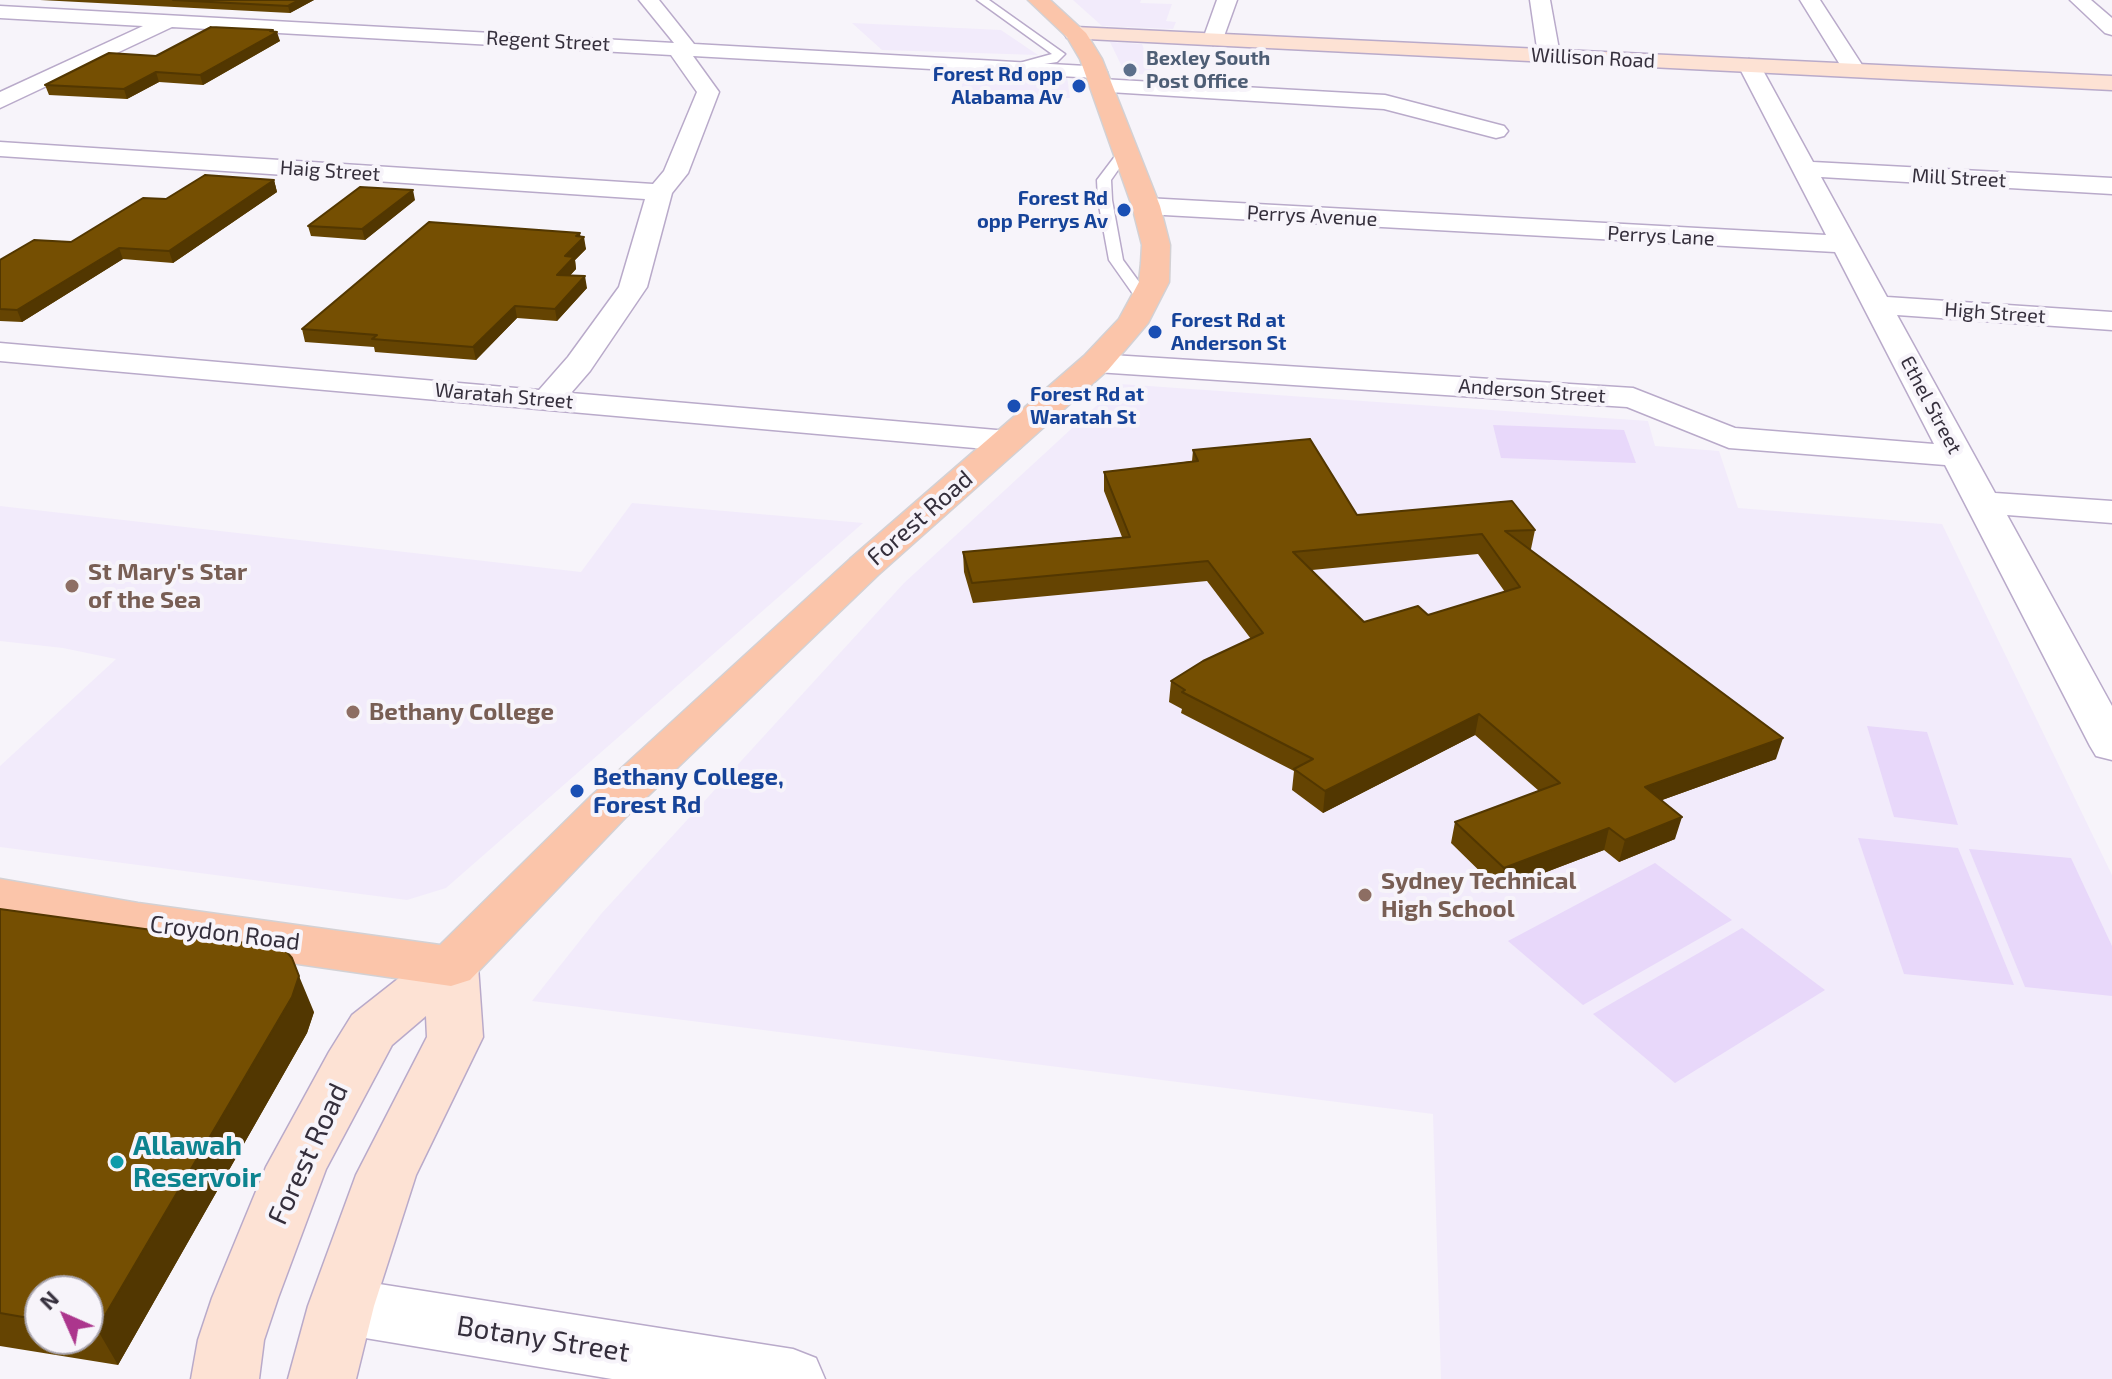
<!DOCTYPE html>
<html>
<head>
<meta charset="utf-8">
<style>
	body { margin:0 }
	#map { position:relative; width:2112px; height:1379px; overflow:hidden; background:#f7f4fa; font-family:"Exo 2",sans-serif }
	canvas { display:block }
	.north { position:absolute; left:24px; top:1275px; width:80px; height:80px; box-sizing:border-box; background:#f7f4fa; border:2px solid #a9a5ae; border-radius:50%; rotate:315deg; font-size:22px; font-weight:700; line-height:32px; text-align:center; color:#352f3c }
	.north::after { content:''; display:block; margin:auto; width:28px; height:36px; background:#ac368d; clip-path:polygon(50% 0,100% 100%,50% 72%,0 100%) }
</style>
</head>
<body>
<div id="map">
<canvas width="2112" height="1379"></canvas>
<div class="north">N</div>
</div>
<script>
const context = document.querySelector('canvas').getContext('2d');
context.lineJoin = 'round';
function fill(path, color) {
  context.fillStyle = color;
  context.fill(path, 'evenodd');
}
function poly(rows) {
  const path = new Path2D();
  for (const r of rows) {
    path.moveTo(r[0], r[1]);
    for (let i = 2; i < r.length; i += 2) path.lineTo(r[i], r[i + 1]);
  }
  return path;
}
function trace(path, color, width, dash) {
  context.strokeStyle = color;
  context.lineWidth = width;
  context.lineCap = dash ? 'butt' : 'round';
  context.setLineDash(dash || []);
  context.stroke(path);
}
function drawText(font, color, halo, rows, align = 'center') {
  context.font = font + ' "Exo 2",sans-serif';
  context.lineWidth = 8;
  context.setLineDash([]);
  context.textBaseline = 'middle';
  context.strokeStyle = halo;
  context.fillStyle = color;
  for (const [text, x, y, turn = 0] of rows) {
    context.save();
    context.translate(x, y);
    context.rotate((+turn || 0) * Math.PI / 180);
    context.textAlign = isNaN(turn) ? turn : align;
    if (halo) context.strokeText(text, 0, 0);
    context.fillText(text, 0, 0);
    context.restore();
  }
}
const built = poly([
	[1073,0,1141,0,1140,3,1172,4,1166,21,1176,22,1173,29,1102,26],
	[852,23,1001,30,1038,55,882,50],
	[1110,42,1142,44,1154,75,1125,73],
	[963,70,1067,76,1070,98,961,99],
	[1120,384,1648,421,1655,446,1719,451,1738,508,1942,524,2112,875,2112,1379,1441,1379,1433,1114,532,1001,601,914,904,583],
	[632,503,863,523,446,888,407,900,0,847,0,766,116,659,63,648,0,641,0,506,581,572]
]);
const green = poly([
	[1493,425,1624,430,1636,463,1501,458],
	[1867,726,1927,732,1958,825,1894,817],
	[1858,838,1958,848,2014,985,1904,974],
	[1969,849,2071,858,2112,946,2112,996,2025,987],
	[1655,863,1732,920,1583,1005,1508,941],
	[1742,928,1825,990,1675,1083,1593,1014]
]);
const lane = poly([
	[977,0,989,0,1065,54,1057,62,1012,69,1012,65,1052,54,977,0],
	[1122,147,1132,150,1111,180,1112,200,1123,260,1153,301,1145,306,1140,304,1109,260,1098,200,1097,180,1122,147]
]);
const street = poly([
	[639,0,659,0,694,44,1104,67,1107,72,1104,77,1096,78,693,56,719,92,688,173,672,193,647,287,590,371,571,393,1008,431,1020,434,1025,441,1020,448,1008,451,0,361,0,343,539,390,568,357,619,287,645,199,0,156,0,142,653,184,664,171,697,92,671,55,172,27,0,108,0,92,143,26,0,18,0,6,674,43,639,0],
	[1217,0,1237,0,1223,39,1213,45,1203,39,1217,0],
	[1530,0,1550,0,1560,55,1556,59,1549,61,1538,55,1530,0],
	[1800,0,1820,0,1866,71,1863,76,1847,76,1800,0],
	[2070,0,2091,0,2112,18,2112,35,2105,33,2070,0],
	[1749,59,1760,65,1813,162,2112,178,2112,194,1821,177,1887,297,2112,312,2112,330,1897,315,1995,493,2112,501,2112,523,2007,515,2112,706,2112,760,2096,756,2090,746,1945,465,1729,448,1627,407,1096,372,1085,370,1080,363,1085,356,1096,354,1633,388,1735,428,1934,444,1835,252,1146,214,1137,212,1133,206,1137,200,1146,198,1826,235,1738,65,1749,59],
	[1101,79,1385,95,1504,126,1508,131,1504,136,1496,138,1384,109,1093,91,1090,86,1101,79],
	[341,1278,793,1349,816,1358,825,1379,612,1379,341,1334,319,1326,310,1306,319,1286,341,1278]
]);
const secondary = poly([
	[1075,27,2112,76,2112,90,1067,38,1064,33,1067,28,1075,27],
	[451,946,470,952,478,966,483,1037,416,1175,374,1306,356,1379,288,1379,308,1306,356,1175,427,1037,426,1016,392,1045,326,1169,278,1298,264,1340,259,1379,191,1379,198,1340,212,1298,266,1167,329,1052,352,1015,432,952,451,946]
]);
const primary = poly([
	[1028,0,1050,0,1086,33,1102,59,1160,206,1170,245,1169,282,1148,323,1108,370,878,575,625,818,470,980,451,986,138,941,0,915,0,879,138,903,440,945,591,796,850,559,1084,356,1119,319,1139,282,1141,263,1142,245,1132,206,1080,59,1067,37,1028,0]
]);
const wall = poly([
	[40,0,314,0,290,13],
	[273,30,280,41,203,85,159,82,127,99,49,95,45,85,156,56],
	[274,180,277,192,173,263,123,259,22,322,0,321,0,260,71,242,166,199],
	[415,200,365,240,311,236,308,226],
	[581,237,586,249,575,260,576,269,570,275,587,288,557,321,517,318,476,360,375,352,374,347,305,342,302,329],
	[1193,450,1357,515,1535,530,1531,549,1529,549,1776,759,1662,800,1675,839,1619,862,1604,850,1499,890,1451,843,1455,822,1539,791,1475,735,1323,813,1292,790,1294,771,1181,713,1182,709,1169,702,1171,681,1251,639,1207,581,973,603,964,572,963,552,1122,537,1104,491,1104,472,1192,461],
	[1478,554,1505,592,1428,615,1364,622,1312,570],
	[0,909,314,1012,307,1033,118,1365,0,1346],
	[40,1291,88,1291,88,1339,40,1339]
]);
const shadedWall = poly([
	[299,0,314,0,290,13,288,6],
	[273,30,274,34,277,32,280,41,203,85,200,75],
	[156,72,159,82,127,99,124,89],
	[274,180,277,192,173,263,169,251],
	[413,190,415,200,365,240,362,229],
	[580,233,581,240,584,237,586,249,575,260,576,269,560,287,557,275,565,256,576,236],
	[119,248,123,259,22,322,17,310],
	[585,276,587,288,557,321,555,309],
	[515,306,517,318,476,360,473,347],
	[1479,714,1475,735,1323,813,1325,791],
	[1783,738,1776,759,1640,808,1645,787],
	[1682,817,1675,839,1619,862,1625,840],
	[1609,828,1604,850,1499,890,1504,868],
	[299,976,314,1012,307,1033,118,1365,97,1329]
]);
const building = poly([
	[173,0,299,0,288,6,173,0],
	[211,27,273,30,270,31,277,32,200,75,156,72,124,89,45,85,109,53,156,56,211,27],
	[205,175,274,180,169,251,119,248,17,310,0,309,0,260,34,240,71,242,143,198,166,199,205,175],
	[360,187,413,190,362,229,308,226,360,187],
	[429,222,580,233,576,236,584,237,565,256,574,257,557,275,585,276,555,309,515,306,473,347,372,339,377,335,302,329,429,222],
	[1310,439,1357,515,1512,501,1535,530,1505,531,1783,738,1645,787,1682,817,1625,840,1609,828,1504,868,1455,822,1560,783,1479,714,1325,791,1294,769,1313,759,1182,692,1185,690,1171,681,1203,661,1263,633,1208,561,972,583,963,552,1130,537,1104,472,1198,461,1193,450,1310,439],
	[1482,534,1520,587,1428,615,1418,606,1364,622,1293,552,1482,534],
	[0,909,275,947,286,951,292,958,299,976,292,997,97,1329,88,1328,88,1291,40,1291,40,1320,0,1313,0,909]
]);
const markers = [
	[1130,70,8,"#5c6f8a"],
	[1079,86,8,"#1a4fb4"],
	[1124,210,8,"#1a4fb4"],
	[1155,332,8,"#1a4fb4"],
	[1014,406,8,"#1a4fb4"],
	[72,586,8,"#8d6e63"],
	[353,712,8,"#8d6e63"],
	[577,791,8,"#1a4fb4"],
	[1365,895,8,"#8d6e63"],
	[117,1162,8,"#0f9aa8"]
];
const farStreetnames = [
	["Regent Street",548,41,3],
	["Willison Road",1593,58,3],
	["Haig Street",330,171,4],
	["Mill Street",1959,178,3],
	["Perrys Avenue",1312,216,3],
	["Perrys Lane",1661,236,3],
	["High Street",1995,313,4],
	["Anderson Street",1532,391,4],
	["Waratah Street",504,396,5],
	["Ethel Street",1931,405,62]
];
const farServicenames = [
	["Bexley South",1146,58],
	["Post Office",1146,81]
];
const farTransitnames = [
	["Forest Rd opp",1063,74],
	["Alabama Av",1063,97],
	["Forest Rd",1108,198],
	["opp Perrys Av",1108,221],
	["Forest Rd at",1171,320,"left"],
	["Anderson St",1171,343,"left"],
	["Forest Rd at",1030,394,"left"],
	["Waratah St",1030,417,"left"]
];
const streetNames = [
	["Forest Road",920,518,-41],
	["Croydon Road",225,933,7]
];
const educationNames = [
	["St Mary's Star",88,572],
	["of the Sea",88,600],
	["Bethany College",369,712],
	["Sydney Technical",1381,881],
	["High School",1381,909]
];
const transitNames = [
	["Bethany College,",593,777],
	["Forest Rd",593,805]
];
const nearCulturenames = [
	["Allawah",133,1146],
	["Reservoir",133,1178]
];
const nearStreetnames = [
	["Forest Road",308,1154,-65],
	["Botany Street",543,1339,9]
];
fill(built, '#f2ebfb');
fill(green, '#e8d8fa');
trace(lane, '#b9aaca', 3);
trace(street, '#b9aaca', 3);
trace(secondary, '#b9aaca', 3);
trace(primary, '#d3d1d4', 3);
fill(lane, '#fff');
fill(street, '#fff');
fill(secondary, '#fde2d4');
fill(primary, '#fbc5aa');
fill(wall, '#654402');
fill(shadedWall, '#523701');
fill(building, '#754f02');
trace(building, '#523701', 2);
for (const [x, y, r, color] of markers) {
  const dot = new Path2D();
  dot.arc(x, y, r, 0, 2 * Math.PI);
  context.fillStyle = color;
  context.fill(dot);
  trace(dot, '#f7f4fa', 3);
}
drawText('20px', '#352f3c', '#f7f4fa', farStreetnames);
drawText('bold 20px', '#4e5e75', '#f7f4fa', farServicenames, 'left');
drawText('bold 20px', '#164399', '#f7f4fa', farTransitnames, 'right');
drawText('24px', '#352f3c', '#f7f4fa', streetNames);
drawText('bold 24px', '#785e54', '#f7f4fa', educationNames, 'left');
drawText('bold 24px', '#164399', '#f7f4fa', transitNames, 'left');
drawText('bold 28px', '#0d838f', '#f7f4fa', nearCulturenames, 'left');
drawText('28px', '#352f3c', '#f7f4fa', nearStreetnames);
</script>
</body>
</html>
